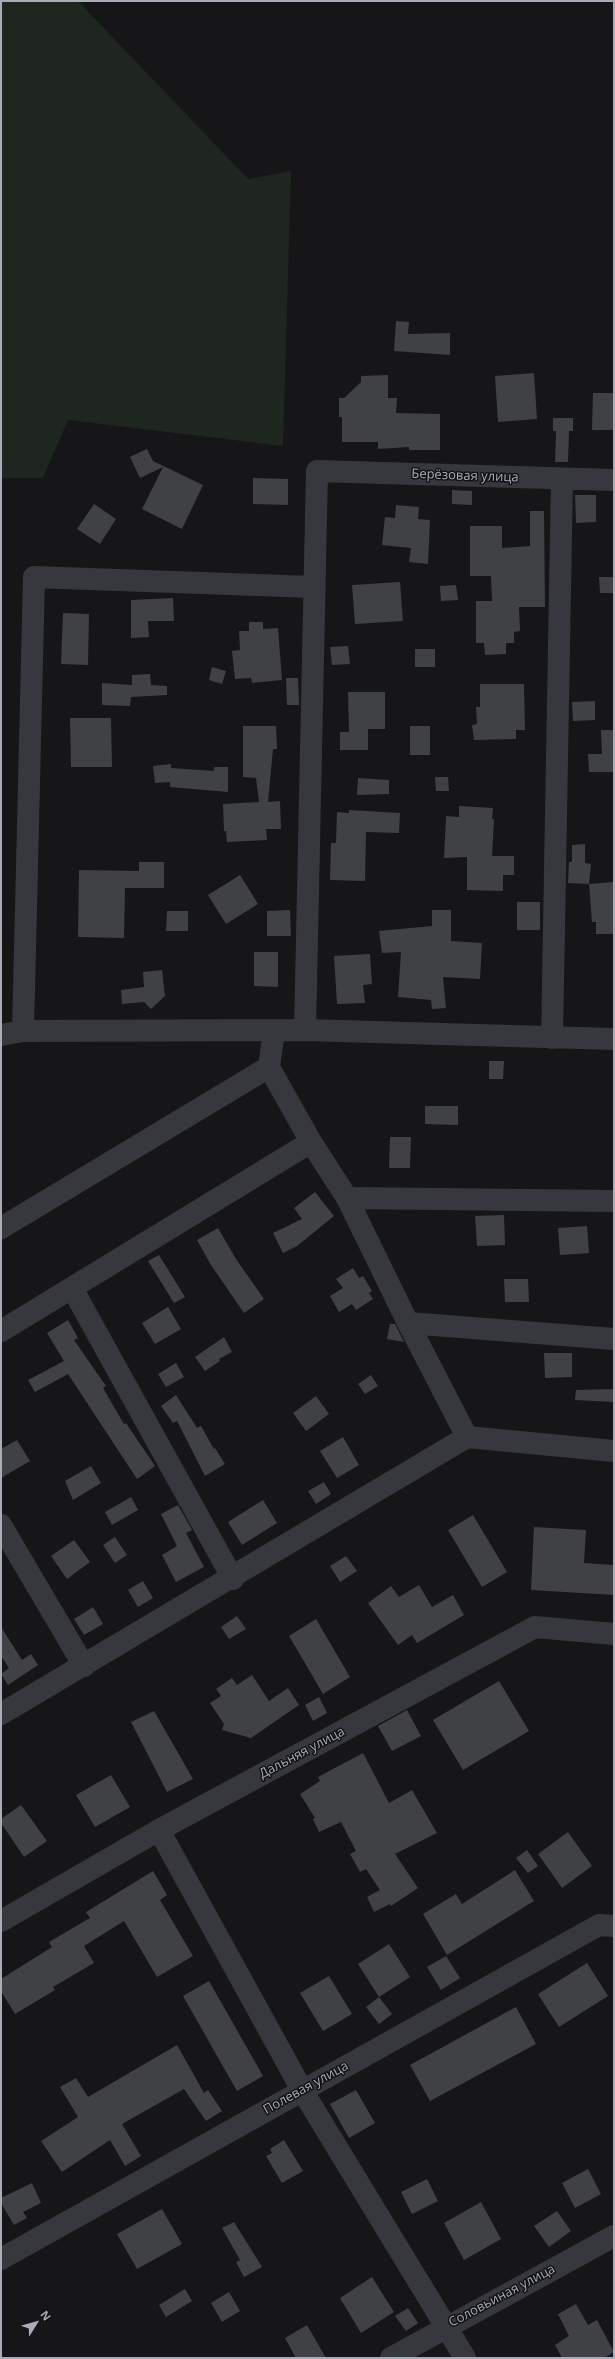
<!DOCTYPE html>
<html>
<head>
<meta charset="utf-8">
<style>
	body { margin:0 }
	#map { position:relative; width:615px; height:2359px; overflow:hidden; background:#161618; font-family:"Open Sans",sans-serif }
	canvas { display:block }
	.frame { position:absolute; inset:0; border:2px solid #a8adb8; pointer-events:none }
	.north { position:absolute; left:16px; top:2303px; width:40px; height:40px; -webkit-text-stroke:3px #111113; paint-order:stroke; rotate:53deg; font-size:11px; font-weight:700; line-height:16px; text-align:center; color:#a8adb8 }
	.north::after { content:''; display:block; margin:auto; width:14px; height:18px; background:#a8adb8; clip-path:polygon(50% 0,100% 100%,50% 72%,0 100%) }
</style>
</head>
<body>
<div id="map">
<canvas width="615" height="2359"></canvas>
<div class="frame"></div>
<div class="north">N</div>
</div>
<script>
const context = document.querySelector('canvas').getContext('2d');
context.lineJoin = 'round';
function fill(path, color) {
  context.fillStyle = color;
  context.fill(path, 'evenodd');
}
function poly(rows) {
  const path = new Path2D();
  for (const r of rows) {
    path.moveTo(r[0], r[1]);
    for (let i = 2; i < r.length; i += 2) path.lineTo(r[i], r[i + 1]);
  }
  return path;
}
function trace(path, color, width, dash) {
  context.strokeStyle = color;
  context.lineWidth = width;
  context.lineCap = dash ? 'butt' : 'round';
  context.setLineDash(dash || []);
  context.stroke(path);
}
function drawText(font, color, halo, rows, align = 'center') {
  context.font = font + ' "Open Sans",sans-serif';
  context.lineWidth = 3;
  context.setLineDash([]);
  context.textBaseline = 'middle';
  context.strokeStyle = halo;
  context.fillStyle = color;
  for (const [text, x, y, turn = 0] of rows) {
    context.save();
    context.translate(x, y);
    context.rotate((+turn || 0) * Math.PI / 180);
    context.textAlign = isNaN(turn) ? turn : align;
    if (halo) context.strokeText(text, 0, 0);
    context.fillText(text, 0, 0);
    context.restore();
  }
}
const green = poly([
	[1,1,78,1,248,179,291,171,283,446,68,420,43,478,1,478]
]);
const building = poly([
	[396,321,409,322,408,334,450,333,450,355,394,351],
	[534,373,537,419,498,422,495,376],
	[388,375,388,398,397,398,396,413,440,414,440,450,409,450,409,447,378,449,378,442,342,442,342,417,339,417,339,398,344,398,361,382,361,376],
	[593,393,614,393,614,430,592,430],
	[553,418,573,418,573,431,569,431,568,462,555,462,556,431,553,431],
	[147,449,153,461,203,485,182,529,142,509,163,467,140,478,130,457],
	[253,478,288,479,288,505,253,504],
	[452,490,472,491,472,505,452,504],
	[575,495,596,495,596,522,576,523],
	[94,504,116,519,100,544,77,529],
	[396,505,419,507,418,519,430,520,428,564,409,562,411,548,382,545,385,517,395,518],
	[530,511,544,511,545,607,519,607,520,631,514,632,514,643,506,643,506,654,485,655,484,643,476,643,476,601,492,601,491,576,470,576,470,526,502,526,502,548,530,546],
	[599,577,614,577,614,593,600,593],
	[400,582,403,621,355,624,352,585],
	[456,585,458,600,441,601,440,586],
	[173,598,174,621,148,621,149,637,131,638,131,600],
	[63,613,89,614,88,665,61,664],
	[249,622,263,622,263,629,278,628,282,680,252,683,251,678,235,679,232,651,240,650,239,631,249,631],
	[348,646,350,664,332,665,330,647],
	[415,649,435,649,435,667,415,667],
	[212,667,226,671,222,684,209,680],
	[150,674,151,685,167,686,167,695,131,697,130,706,102,705,102,683,132,685,132,675],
	[286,678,298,678,299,705,287,705],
	[480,684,524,684,525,730,516,730,516,739,474,740,472,725,477,724,476,707,480,707],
	[348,692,385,692,385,729,368,729,368,750,340,750,340,732,349,732],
	[595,701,595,720,573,721,572,702],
	[70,718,111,718,112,767,71,767],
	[243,726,276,726,277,749,273,749,268,802,280,801,281,829,266,829,267,840,227,842,226,831,224,831,223,804,259,802,256,778,243,777],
	[410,726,430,726,430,755,410,755],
	[601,730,614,730,614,772,589,772,588,754,602,754],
	[171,764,171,768,214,771,214,767,228,767,228,792,170,787,170,782,155,783,153,766],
	[435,777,448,777,449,791,436,791],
	[358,778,389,780,389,794,357,795],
	[459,806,493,808,492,819,494,819,492,856,514,856,514,875,503,875,503,891,467,890,467,857,444,858,446,816,459,817],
	[349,810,400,813,399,833,366,832,365,881,330,880,331,843,336,843,337,812,349,813],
	[585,844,585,863,591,864,589,884,568,883,569,862,572,862,572,845],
	[139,862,164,862,164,888,125,888,124,938,78,937,79,870,139,871],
	[240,875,258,904,226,924,208,895],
	[614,882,614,934,596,934,596,922,592,922,589,884],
	[517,902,540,902,540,930,517,930],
	[290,910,291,936,267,936,267,911],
	[432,910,451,910,451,941,482,943,480,979,443,977,446,1008,432,1009,431,1000,398,997,401,952,382,953,379,931,432,926],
	[167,911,188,911,188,931,166,931],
	[254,952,278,952,278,987,254,986],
	[370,954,372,984,363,985,365,1003,337,1004,334,956],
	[162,970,165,996,151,1009,144,1002,122,1004,121,990,144,987,143,972],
	[489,1061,504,1061,503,1079,489,1079],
	[425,1106,458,1106,458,1125,425,1124],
	[390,1137,411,1137,410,1168,389,1168],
	[315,1192,334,1216,297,1246,283,1253,273,1233,302,1219,294,1208],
	[504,1215,505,1245,477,1246,475,1216],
	[587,1226,589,1253,560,1255,558,1228],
	[218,1228,236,1259,264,1299,244,1313,211,1265,197,1240],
	[159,1255,185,1297,174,1303,148,1261],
	[353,1268,359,1278,363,1276,372,1291,369,1293,373,1299,356,1310,352,1304,339,1312,330,1296,343,1288,336,1279],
	[504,1279,528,1279,529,1302,505,1302],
	[168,1307,181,1329,155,1344,142,1323],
	[68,1320,78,1338,74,1340,106,1386,103,1388,124,1424,126,1423,155,1466,137,1479,68,1374,35,1392,28,1380,64,1361,47,1333],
	[390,1324,395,1324,404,1342,387,1339],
	[224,1337,232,1352,219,1359,220,1361,205,1371,195,1357],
	[544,1353,572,1353,572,1377,545,1378],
	[176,1363,184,1377,166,1387,158,1374],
	[371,1375,378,1386,365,1394,358,1384],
	[614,1389,614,1402,575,1400,576,1390],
	[176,1395,197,1428,201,1426,214,1449,215,1448,225,1464,205,1476,177,1421,173,1423,161,1406],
	[316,1396,329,1414,306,1431,293,1413],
	[343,1437,359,1465,337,1478,320,1451],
	[17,1440,30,1461,1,1478,1,1449],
	[91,1466,101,1483,73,1500,65,1481],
	[324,1482,331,1494,316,1504,308,1491],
	[131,1497,138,1510,112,1525,105,1512],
	[263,1500,277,1523,242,1545,228,1522],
	[178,1505,192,1530,186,1533,204,1567,176,1582,162,1555,177,1546,161,1514],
	[473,1515,507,1572,482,1587,448,1530],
	[534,1527,586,1530,584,1563,614,1565,614,1595,531,1590],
	[115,1537,127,1555,115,1563,103,1545],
	[74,1540,90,1562,67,1579,51,1556],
	[346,1556,357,1571,340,1582,330,1566],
	[143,1581,153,1598,138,1607,128,1590],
	[419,1585,432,1607,453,1595,464,1615,417,1643,412,1635,398,1645,368,1603,391,1586,399,1597],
	[93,1607,103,1624,84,1635,74,1619],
	[237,1616,246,1629,229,1639,221,1627],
	[316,1619,350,1677,323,1694,289,1636],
	[1,1627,22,1660,31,1654,38,1665,8,1685,1,1674,9,1668,1,1656],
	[252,1675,269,1701,288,1688,299,1705,251,1738,222,1730,224,1724,210,1703,221,1696,216,1689,232,1678,237,1685],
	[499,1681,529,1731,463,1770,433,1720],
	[319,1697,327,1713,313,1721,305,1705],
	[407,1710,421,1736,392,1751,378,1726],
	[154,1711,193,1779,167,1792,131,1722],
	[363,1753,389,1803,412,1790,437,1833,395,1854,418,1888,391,1906,390,1904,374,1912,367,1897,380,1890,366,1869,360,1872,350,1854,356,1851,341,1822,319,1832,313,1819,315,1818,300,1794,320,1781,318,1777],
	[111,1775,130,1807,95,1827,76,1795],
	[21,1805,47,1841,24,1857,1,1823,1,1819],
	[568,1832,592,1866,562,1888,538,1854],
	[527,1850,538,1866,528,1873,516,1858],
	[515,1870,534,1901,447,1955,423,1914,456,1894,462,1904],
	[153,1871,167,1895,160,1900,193,1956,157,1977,124,1921,84,1946,94,1963,53,1987,55,1990,15,2014,1,1991,1,1979,52,1947,49,1942,90,1918,86,1912],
	[389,1944,410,1977,379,1997,358,1964],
	[446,1956,460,1978,441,1990,427,1967],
	[587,1963,608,1996,559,2027,538,1994],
	[329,1976,352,2014,323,2031,300,1993],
	[209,1981,263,2076,237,2091,183,1996],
	[379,1997,392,2014,379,2024,366,2007],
	[516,2007,536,2044,430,2101,410,2065],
	[177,2045,204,2093,208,2090,222,2111,206,2121,184,2089,122,2124,141,2156,125,2166,110,2140,62,2172,41,2141,78,2117,60,2087,76,2078,88,2097],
	[356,2090,375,2123,349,2138,330,2104],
	[284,2140,303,2171,282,2183,266,2156,272,2153,270,2149],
	[588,2169,601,2194,575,2208,562,2183],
	[427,2179,438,2201,412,2214,401,2192],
	[32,2183,41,2203,23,2212,27,2218,14,2225,1,2203,1,2198],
	[481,2202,501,2239,464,2260,444,2223],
	[162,2209,182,2244,137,2269,117,2234],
	[557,2211,571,2231,549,2247,534,2226],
	[234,2222,262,2267,244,2277,236,2262,240,2260,222,2228],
	[372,2277,394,2312,361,2333,340,2298],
	[185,2289,192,2301,166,2317,159,2305],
	[229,2292,240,2311,222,2322,211,2303],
	[576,2304,588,2325,597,2320,614,2352,604,2358,562,2358,555,2345,569,2336,558,2314],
	[408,2308,418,2323,406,2331,395,2316],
	[307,2325,326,2358,296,2358,285,2338]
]);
const minor = poly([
	[305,1030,317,471,614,480],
	[23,1031,34,577,313,587],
	[274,1031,269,1067,311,1142,347,1198,408,1323,467,1437],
	[1,1035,23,1031,305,1030,614,1039],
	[552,1038,562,479],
	[347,1198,614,1201],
	[1,1228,269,1067],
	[72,1288,233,1579],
	[408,1323,614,1339],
	[1,1331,311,1142],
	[1,1525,84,1666],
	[1,1714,467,1437,614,1451],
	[159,1830,302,2090,465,2358],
	[1,1921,159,1830,535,1627,614,1634],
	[1,2259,599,1925,614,1926],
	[391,2358,614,2236]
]);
const streetNames = [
	["Берёзовая улица",465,476,2],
	["Дальняя улица",302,1753,-28],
	["Полевая улица",306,2088,-29],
	["Соловьиная улица",502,2296,-28]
];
fill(green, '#1e261f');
fill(building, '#404145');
trace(minor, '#37383d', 22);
drawText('13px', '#a8adb8', '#111113', streetNames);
</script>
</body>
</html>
